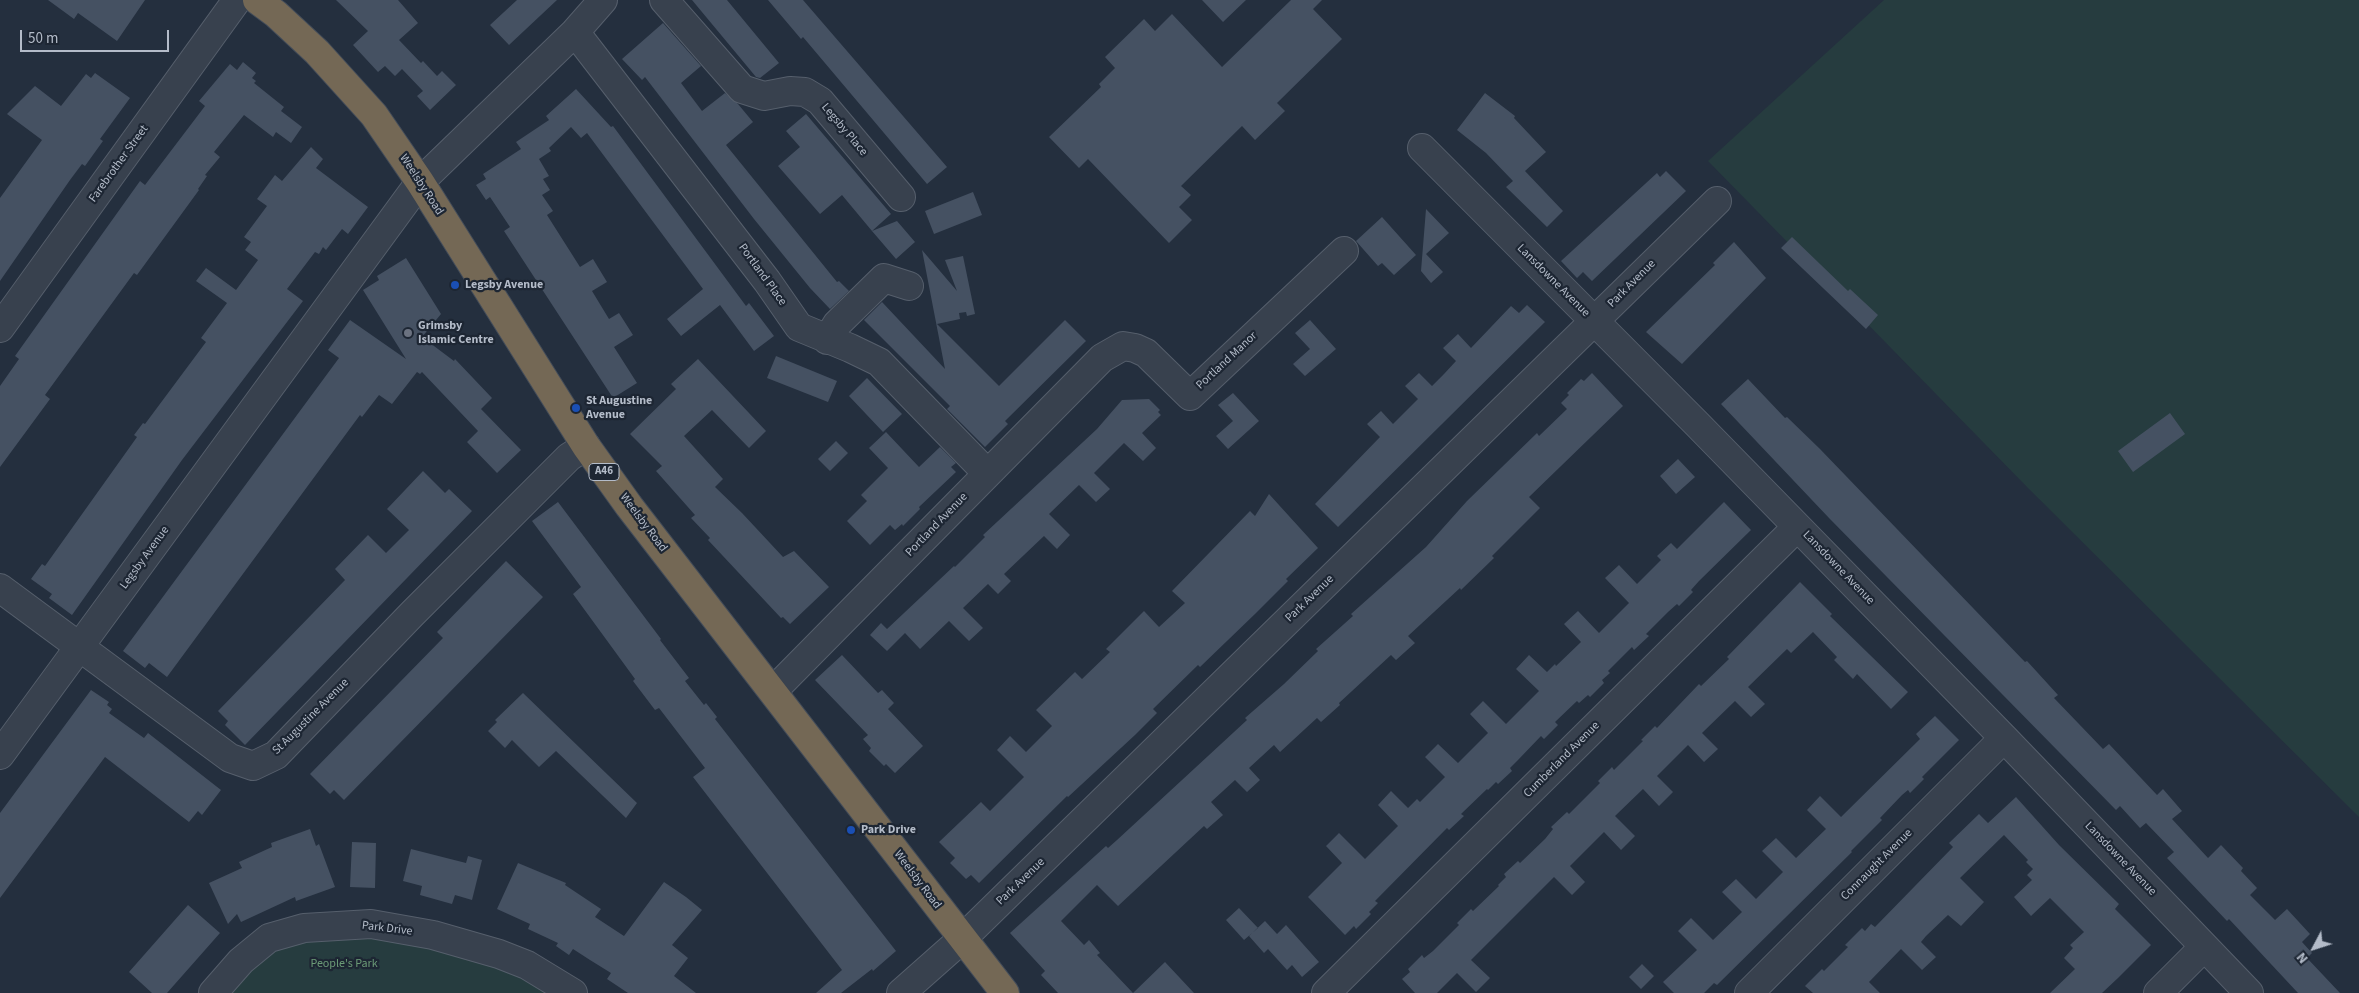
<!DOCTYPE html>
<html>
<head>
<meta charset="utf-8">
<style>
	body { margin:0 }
	#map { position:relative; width:2359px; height:993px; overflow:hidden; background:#242f3e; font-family:"Source Sans 3",sans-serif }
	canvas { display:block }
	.north { position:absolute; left:2289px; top:923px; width:50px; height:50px; -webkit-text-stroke:4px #1d2633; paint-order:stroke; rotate:230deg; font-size:14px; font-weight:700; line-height:20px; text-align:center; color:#b4bcc9 }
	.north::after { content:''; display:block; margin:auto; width:18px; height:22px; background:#b4bcc9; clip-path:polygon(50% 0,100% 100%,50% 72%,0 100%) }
	.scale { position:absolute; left:20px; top:30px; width:149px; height:22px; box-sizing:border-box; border:2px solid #b4bcc9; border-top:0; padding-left:6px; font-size:15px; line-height:18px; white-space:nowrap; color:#b4bcc9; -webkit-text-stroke:4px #1d2633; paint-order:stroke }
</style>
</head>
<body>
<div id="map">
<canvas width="2359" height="993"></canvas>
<div class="north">N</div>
<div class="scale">50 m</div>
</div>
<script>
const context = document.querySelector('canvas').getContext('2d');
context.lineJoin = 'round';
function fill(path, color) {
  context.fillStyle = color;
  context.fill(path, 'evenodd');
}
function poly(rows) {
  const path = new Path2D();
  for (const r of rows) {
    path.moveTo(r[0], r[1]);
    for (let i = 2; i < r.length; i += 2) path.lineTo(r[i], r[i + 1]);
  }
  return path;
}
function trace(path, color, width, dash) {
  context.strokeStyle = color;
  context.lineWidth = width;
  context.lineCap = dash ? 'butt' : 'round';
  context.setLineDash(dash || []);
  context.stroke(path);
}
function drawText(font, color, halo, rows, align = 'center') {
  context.font = font + ' "Source Sans 3",sans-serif';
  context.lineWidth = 4.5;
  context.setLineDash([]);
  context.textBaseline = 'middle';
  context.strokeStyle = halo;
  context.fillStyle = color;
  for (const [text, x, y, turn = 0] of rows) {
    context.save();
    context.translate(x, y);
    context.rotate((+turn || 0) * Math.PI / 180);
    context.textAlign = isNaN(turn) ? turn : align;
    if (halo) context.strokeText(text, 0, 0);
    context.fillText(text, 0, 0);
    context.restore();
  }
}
const green = poly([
	[1884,0,2359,0,2359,817,2028,488,1708,161],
	[363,935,460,952,533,982,552,993,218,993,282,943]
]);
const building = poly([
	[48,0,145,0,117,41,78,13,74,19],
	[336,0,398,0,418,23,399,40,421,63,423,61,437,76,442,71,456,85,430,110,417,96,423,91,402,69,395,76,385,66,378,72,353,45,368,31],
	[517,0,557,0,509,45,490,25],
	[692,0,727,0,779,63,760,78,756,77],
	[768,0,803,0,947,167,927,184,803,37,801,39],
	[1202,0,1246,0,1223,22],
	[1291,0,1322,0,1313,9,1342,39,1277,103,1285,111,1255,140,1242,126,1181,186,1191,195,1179,207,1192,220,1169,243,1088,159,1079,168,1049,137,1101,87,1099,84,1115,68,1105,57,1144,19,1155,31,1172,14,1222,67],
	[663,23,701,66,681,83,702,111,725,93,738,104,753,122,726,145,837,282,839,281,849,291,830,309,810,288,754,219,645,77,642,80,622,59],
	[243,62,256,73,252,78,256,81,254,83,284,107,281,111,302,127,291,143,276,132,273,137,244,115,214,152,220,157,205,175,207,176,198,189,199,190,137,275,134,273,45,395,50,399,0,467,0,386,19,359,15,356,140,181,145,185,205,106,199,101,230,64,237,70],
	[95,73,130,98,100,139,103,141,85,166,82,164,70,180,0,281,0,198,42,140,7,114,35,86,61,106,86,74,91,78],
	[576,89,611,127,613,126,746,306,749,303,774,336,754,351,720,305,681,336,667,319,703,289,587,133,581,138,571,127,549,148,551,151,539,159,549,176,543,179,550,190,542,195,553,211,547,215,580,267,593,259,607,282,592,291,609,319,619,313,633,335,614,347,637,383,613,398,504,231,510,227,490,197,486,200,476,185,486,179,483,174,521,149,516,142,549,120,546,116],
	[1485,93,1515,116,1514,118,1546,152,1525,171,1563,211,1547,227,1506,187,1513,181,1486,153,1457,130],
	[806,114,891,214,872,231,842,195,820,214,778,166,800,147,786,131],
	[311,147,323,159,316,168,368,207,348,234,342,229,326,250,323,247,319,254,315,252,287,289,303,301,182,460,72,615,49,598,52,594,31,579,42,564,45,566,137,437,134,435,143,423,145,424,206,342,201,338,227,303,196,281,206,268,236,290,258,260,245,250,251,242,244,237,267,206,257,199,275,175,282,181],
	[1666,171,1686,191,1592,281,1583,272,1577,278,1561,261,1657,173,1660,177],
	[973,192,982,215,934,234,925,211],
	[1426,209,1449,233,1426,254,1443,272,1431,283,1421,271],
	[1382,217,1416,255,1394,275,1382,263,1378,266,1356,241],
	[897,221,915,242,896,259,872,231],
	[1792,237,1848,291,1850,289,1878,315,1866,329,1781,248],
	[1734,242,1766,278,1682,364,1646,332,1715,265,1713,263],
	[922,250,957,291,945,260,963,256,975,314,967,316,966,312,959,313,960,319,937,324,999,386,1065,320,1086,341,1005,421,1008,424,985,447,947,409,950,406,864,320,882,302,945,369],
	[406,258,441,314,422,337,454,361,455,359,492,398,481,409,521,450,497,473,467,442,478,431,422,372,420,374,417,372,392,404,379,395,362,417,360,415,167,677,149,663,145,668,123,651,339,358,328,350,350,320,406,359,363,290,379,280,377,276],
	[1527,305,1545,322,1338,527,1315,504,1380,437,1367,424,1381,411,1393,424,1418,399,1405,386,1419,373,1432,386,1444,374,1456,361,1443,348,1458,334,1471,348,1511,306,1519,313],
	[1310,320,1336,349,1305,376,1293,364,1310,349,1295,333],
	[776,356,837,381,828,402,767,378],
	[698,359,766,431,749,448,712,410,684,436,723,479,715,487,742,513,783,557,794,551,829,587,790,624,783,617,781,618,708,540,710,538,691,518,695,515,656,471,662,466,630,434,676,389,671,384],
	[1592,373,1623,406,1529,497,1540,508,1492,556,1494,558,1461,590,1460,588,1408,636,1415,643,1396,660,1391,655,1339,703,1340,705,1321,722,1317,718,1280,752,1274,745,1249,768,1260,780,1247,792,1235,780,1211,802,1223,815,1207,829,1204,826,1118,906,1097,885,1061,921,1084,945,1089,940,1100,953,1097,955,1133,993,1165,962,1194,993,1058,993,1041,975,1045,971,1010,933,1106,846,1108,848,1117,840,1247,720,1245,718,1284,684,1318,651,1316,649,1353,616,1351,614,1426,547,1467,501,1537,433,1539,436,1567,409,1561,403,1569,395,1567,393,1581,379,1584,381],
	[867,378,902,414,883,432,849,396],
	[1748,379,1785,418,1787,417,1820,449,2025,662,2027,661,2058,695,2054,698,2103,749,2109,744,2157,795,2163,789,2182,811,2172,819,2208,858,2221,845,2243,868,2241,871,2257,888,2250,895,2275,920,2287,909,2310,934,2302,942,2312,953,2307,958,2340,993,2298,993,2229,919,2227,921,2167,858,2174,852,2146,823,2140,828,2120,806,2116,810,1829,518,1721,404],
	[1233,393,1259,421,1228,449,1216,436,1233,421,1218,405],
	[1149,399,1160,410,1158,412,1161,415,1142,433,1156,448,1143,461,1124,443,1094,473,1110,489,1096,502,1079,485,1049,514,1070,535,1057,549,1044,536,1004,574,1011,581,998,594,988,584,963,608,983,628,969,641,949,621,920,649,905,633,887,651,870,635,881,623,887,629,954,566,955,567,985,537,983,535,1097,429,1122,400],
	[2170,413,2185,434,2133,472,2118,451],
	[886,432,919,467,940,447,956,463,951,467,956,472,919,507,920,509,903,526,902,524,895,530,890,525,870,545,847,521,867,501,861,495,888,468,869,448],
	[836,441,848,453,830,471,818,459],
	[1678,459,1695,477,1676,494,1660,476],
	[423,471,445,493,449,489,472,511,245,745,225,725,228,721,218,711,345,580,335,569,368,535,386,553,409,530,387,509],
	[1269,494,1318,548,1286,579,1288,581,1255,614,1200,667,1198,665,1153,709,1157,713,1135,735,1068,797,1067,796,979,883,971,875,966,879,950,863,955,858,939,842,981,802,990,811,1024,777,997,750,1010,736,1026,752,1052,726,1036,710,1075,672,1082,679,1110,652,1106,649,1144,611,1159,627,1185,603,1172,591,1250,511,1255,516],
	[558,502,661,639,660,640,689,678,685,681,704,705,706,703,717,717,715,719,896,951,873,971,872,969,841,993,816,993,842,970,693,777,705,768,659,708,655,710,633,681,635,679,573,594,581,587,532,521],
	[1724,502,1751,530,1699,581,1691,590,1693,592,1679,606,1677,604,1668,612,1646,634,1649,636,1634,650,1632,647,1608,671,1610,673,1602,680,1604,683,1590,697,1588,695,1579,703,1577,701,1555,722,1558,725,1544,739,1541,736,1518,760,1510,768,1512,771,1498,784,1496,782,1488,790,1487,789,1461,814,1464,816,1449,830,1447,828,1375,901,1378,903,1369,912,1371,914,1356,929,1354,926,1345,935,1308,897,1342,863,1326,846,1339,833,1365,859,1398,826,1378,805,1391,791,1408,808,1417,799,1420,802,1445,777,1425,757,1438,744,1458,763,1488,733,1470,714,1483,701,1506,724,1539,691,1516,669,1529,655,1547,672,1555,664,1556,666,1581,642,1564,624,1578,611,1599,633,1629,603,1605,578,1619,565,1637,584,1661,560,1657,556,1671,543,1677,549],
	[506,561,543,597,344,800,334,790,330,794,310,774,443,638,437,632],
	[1800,582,1832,614,1830,616,1908,692,1891,709,1857,674,1853,679,1834,660,1837,657,1813,632,1791,653,1787,649,1748,687,1765,704,1751,717,1735,701,1702,733,1718,749,1704,762,1688,745,1657,776,1673,792,1659,806,1643,789,1615,816,1635,836,1621,850,1604,832,1570,866,1585,882,1572,895,1554,877,1471,960,1490,978,1476,992,1457,973,1437,993,1415,993,1402,979,1410,972,1408,969,1422,955,1424,958,1433,951,1459,925,1457,923,1471,909,1473,911,1499,886,1498,885,1506,877,1504,874,1518,861,1520,863,1545,839,1553,829,1551,827,1567,812,1569,814,1600,783,1598,781,1612,767,1614,770,1643,741,1641,740,1655,726,1657,728,1699,684,1701,686,1729,659,1727,657],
	[842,655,878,693,882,690,894,703,888,709,923,746,895,773,886,764,884,766,869,751,871,748,863,739,868,735,815,680],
	[91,690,109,702,107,705,112,709,109,713,144,738,148,733,221,790,202,815,198,811,189,822,105,757,0,898,0,813],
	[523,693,637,803,626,818,556,751,539,767,512,740,505,748,488,731,497,722,495,720],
	[1935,716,1959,740,1922,777,1924,779,1910,793,1908,790,1902,795,1880,818,1882,820,1851,851,1852,852,1717,985,1714,983,1704,993,1674,993,1663,982,1697,950,1678,931,1691,918,1713,940,1742,912,1722,892,1736,879,1756,899,1783,872,1762,851,1776,838,1796,858,1826,829,1807,810,1820,796,1841,817,1920,739,1916,734],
	[2016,797,2059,845,2119,904,2115,909,2151,945,2118,978,2102,993,2050,993,2075,969,2064,958,2073,948,2070,945,2084,932,2050,898,2031,916,2014,897,2032,880,2027,875,2033,869,2026,862,2028,860,2004,835,1960,878,1984,902,1961,926,1948,915,1926,936,1921,942,1936,957,1922,970,1901,949,1869,982,1880,993,1813,993,1805,986,1822,969,1824,971,1848,947,1845,945,1862,928,1865,931,1871,924,1875,927,1953,847,1949,843,1979,814,1988,823],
	[310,829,316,846,319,844,335,887,296,901,295,897,241,922,237,914,228,924,209,883,242,868,239,862,272,847,271,843],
	[352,842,376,843,375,888,350,887],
	[411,849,466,863,468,856,482,860,472,900,455,895,452,904,420,895,422,886,403,881],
	[518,863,566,883,565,885,601,909,595,917,624,936,664,882,686,897,702,910,672,945,688,958,674,976,696,993,628,993,607,979,611,973,590,960,573,949,569,955,556,946,558,943,528,929,530,924,497,909],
	[188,905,220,933,167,993,152,993,129,972],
	[1239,908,1258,928,1244,940,1226,920],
	[1265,921,1277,934,1286,925,1319,962,1302,977,1292,965,1287,970,1268,949,1264,953,1249,936],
	[1642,964,1654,976,1641,989,1629,977]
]);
const minor = poly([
	[664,0,742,89,764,96,790,91,805,92,820,101,901,197],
	[575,32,767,281,799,327,850,348,879,362,987,473],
	[1422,148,1697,424,2004,738,2249,993],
	[0,328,237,0],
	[827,340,837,324,884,278,909,286],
	[0,588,230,758,253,766,276,755,412,614,569,457,586,446],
	[773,691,1102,358,1123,346,1135,348,1146,353,1190,396,1344,251],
	[0,755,420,182,575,32,603,0],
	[213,993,241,961,269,938,304,928,371,924,433,935,499,954,527,965,573,993],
	[901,993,962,939,1717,201],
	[1326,993,1797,527],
	[1749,993,2004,738],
	[2158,993,2204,947]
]);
const highway = poly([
	[257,0,276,14,317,52,374,115,420,182,586,446,629,506,1005,993]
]);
const markers = [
	[455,285,5,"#1a4fb4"],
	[408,333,5,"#6b7280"],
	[576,408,5,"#1a4fb4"],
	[851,830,5,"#1a4fb4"]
];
const shields = [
	[604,472,30]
];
const shieldNames = [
	["A46",604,472]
];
const streetNames = [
	["Legsby Place",844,130,50],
	["Farebrother Street",119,164,-54],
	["Weelsby Road",421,185,57],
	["Portland Place",762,275,54],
	["Lansdowne Avenue",1553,281,45],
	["Park Avenue",1632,284,-45],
	["Portland Manor",1227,361,-43],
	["Weelsby Road",643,523,53],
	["Portland Avenue",937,525,-46],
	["Legsby Avenue",145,558,-54],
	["Lansdowne Avenue",1838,568,46],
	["Park Avenue",1310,599,-44],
	["St Augustine Avenue",311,717,-45],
	["Cumberland Avenue",1562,760,-45],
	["Lansdowne Avenue",2120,859,46],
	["Connaught Avenue",1877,865,-45],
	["Weelsby Road",917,880,53],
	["Park Avenue",1021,882,-44],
	["Park Drive",387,929,7]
];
const poiNames = [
	["Legsby Avenue",465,285],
	["Grimsby",418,326],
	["Islamic Centre",418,340],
	["St Augustine",586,401],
	["Avenue",586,415],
	["Park Drive",861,830]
];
const parkNames = [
	["People's Park",344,964]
];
fill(green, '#263c3f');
fill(building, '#455162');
trace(minor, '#565f6c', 30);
trace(highway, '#434c59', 30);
trace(minor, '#38414e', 28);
trace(highway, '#746855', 28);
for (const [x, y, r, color] of markers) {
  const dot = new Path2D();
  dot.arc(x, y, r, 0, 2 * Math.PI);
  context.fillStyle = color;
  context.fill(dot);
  trace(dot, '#1d2633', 2);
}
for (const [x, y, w] of shields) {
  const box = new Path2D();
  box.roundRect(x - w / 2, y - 8.5, w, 17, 4);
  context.fillStyle = '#1d2633';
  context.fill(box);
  trace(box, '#b4bcc9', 1);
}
drawText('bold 11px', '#b4bcc9', null, shieldNames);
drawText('12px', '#b4bcc9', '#1d2633', streetNames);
drawText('bold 12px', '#b4bcc9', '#1d2633', poiNames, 'left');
drawText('12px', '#6b9a76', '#1d2633', parkNames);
</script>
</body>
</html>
